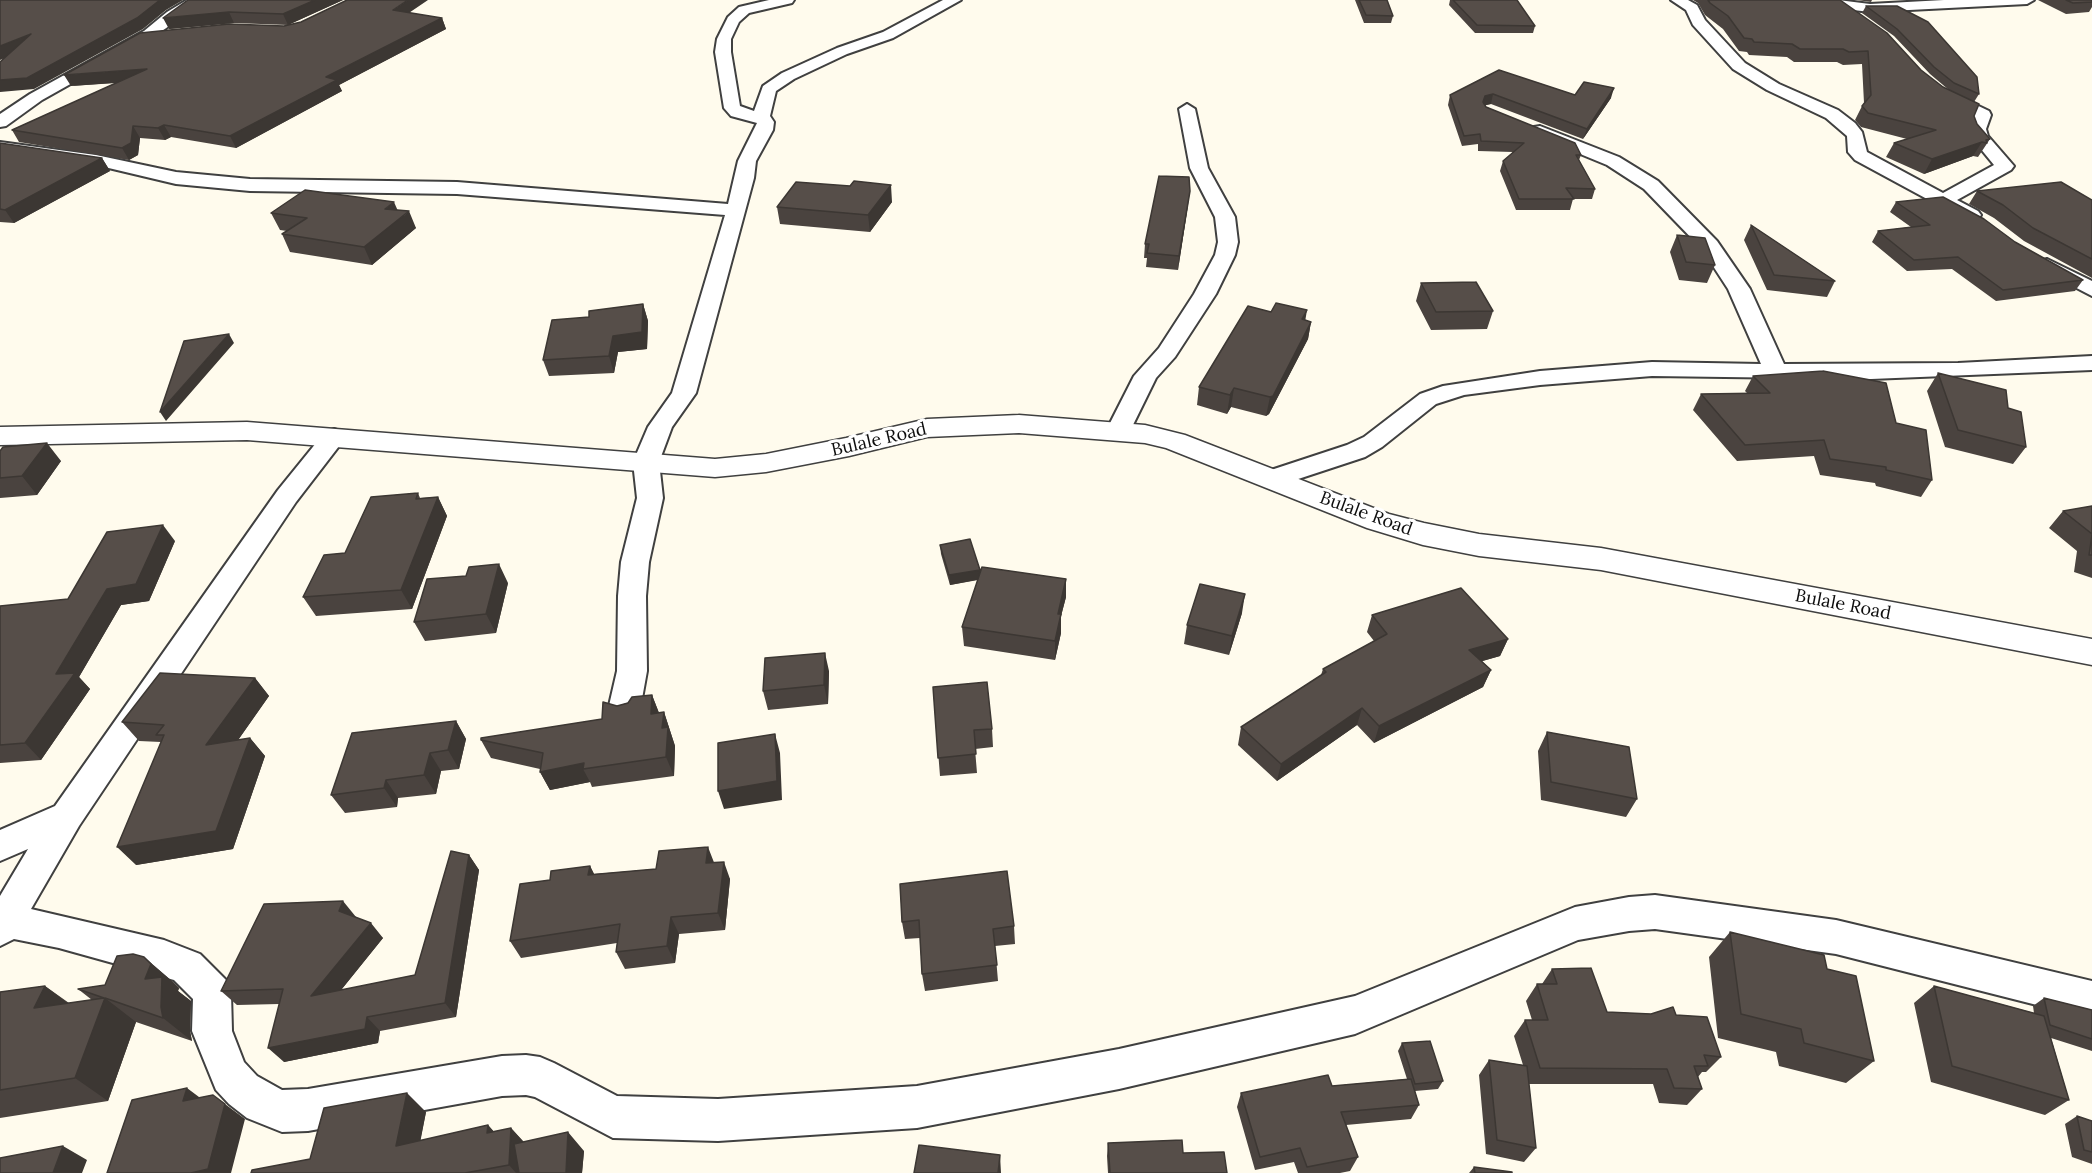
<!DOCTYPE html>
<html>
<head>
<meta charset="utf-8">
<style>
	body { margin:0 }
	canvas { display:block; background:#fffbed }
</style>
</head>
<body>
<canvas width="2092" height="1173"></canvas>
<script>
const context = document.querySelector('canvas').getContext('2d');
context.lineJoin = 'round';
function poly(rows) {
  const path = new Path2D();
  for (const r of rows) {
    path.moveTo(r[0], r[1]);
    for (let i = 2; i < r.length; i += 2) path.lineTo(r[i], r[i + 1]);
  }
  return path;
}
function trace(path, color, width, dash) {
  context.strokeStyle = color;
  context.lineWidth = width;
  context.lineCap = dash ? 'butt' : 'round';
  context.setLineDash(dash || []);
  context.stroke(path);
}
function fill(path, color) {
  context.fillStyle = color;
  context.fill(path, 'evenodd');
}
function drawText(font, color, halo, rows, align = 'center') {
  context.font = font + ' Lora,serif';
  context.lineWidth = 6;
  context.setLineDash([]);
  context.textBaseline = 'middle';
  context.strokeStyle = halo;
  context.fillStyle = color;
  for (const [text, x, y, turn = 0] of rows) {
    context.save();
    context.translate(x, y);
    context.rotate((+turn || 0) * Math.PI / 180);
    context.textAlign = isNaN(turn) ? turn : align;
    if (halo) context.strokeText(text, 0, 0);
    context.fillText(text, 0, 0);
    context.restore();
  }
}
const minor = poly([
	[187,0,204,0,154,37,42,100,6,126,0,127,0,114,30,94,144,31,167,12,187,0],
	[769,0,794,0,792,3,749,13,739,22,731,39,731,52,740,106,754,111,763,86,782,73,837,48,883,32,943,0,961,0,893,38,847,54,794,79,776,91,770,116,774,122,773,130,756,161,754,178,696,393,672,427,659,462,663,498,649,562,646,596,647,671,640,710,635,719,624,722,613,719,608,710,617,671,618,596,621,562,637,498,633,462,648,427,672,393,725,215,457,194,250,191,176,184,96,165,0,152,0,142,96,155,176,172,250,179,457,182,728,204,738,161,757,123,731,116,724,108,715,52,717,39,728,17,739,7,769,0],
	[1671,0,1688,0,1697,5,1705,20,1745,63,1779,84,1838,110,1855,123,1862,132,1867,152,1943,193,1994,165,1971,137,1968,129,1974,117,1935,97,1933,94,1935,91,1947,91,1989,111,1991,115,1986,129,1988,136,2014,166,2011,170,1957,200,1978,211,1981,215,1978,219,1971,221,1964,219,1855,160,1848,152,1847,136,1826,118,1767,90,1733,69,1693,25,1686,10,1671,0],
	[1796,0,1838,0,1870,4,1944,0,2034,0,2027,4,1870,12,1803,4,1796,0],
	[1187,104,1195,109,1208,168,1235,217,1238,242,1235,255,1216,294,1175,357,1156,378,1130,431,1127,436,1118,439,1109,436,1106,431,1134,376,1159,348,1194,294,1215,255,1218,242,1215,217,1190,168,1179,109,1187,104],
	[1540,126,1619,157,1658,181,1717,241,1750,289,1784,364,1958,363,2092,356,2092,370,1871,379,1652,376,1540,385,1464,395,1436,404,1382,447,1365,457,1283,484,1274,486,1265,484,1261,478,1265,472,1347,445,1364,437,1420,394,1443,386,1540,371,1652,362,1761,364,1728,289,1702,249,1644,189,1607,165,1534,135,1531,131,1534,127,1540,126],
	[2047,259,2092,281,2092,296,2040,269,2037,265,2040,261,2047,259],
	[334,429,343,432,346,437,296,502,79,826,31,909,164,940,200,954,226,980,231,993,232,1031,244,1062,257,1076,282,1090,308,1089,502,1056,526,1055,540,1057,554,1063,617,1096,718,1099,917,1086,1119,1049,1355,996,1575,907,1629,897,1655,895,1836,920,2092,981,2092,1019,1836,954,1655,929,1629,931,1578,940,1355,1034,1119,1089,917,1128,718,1141,613,1138,535,1097,526,1095,502,1096,308,1131,282,1132,247,1118,229,1104,216,1090,192,1031,193,999,174,980,59,948,14,939,0,946,0,896,28,849,0,861,0,830,55,806,278,490,325,432,334,429]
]);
const tertiary = poly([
	[1019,415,1145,425,1185,435,1389,514,1424,523,1479,534,1601,548,2092,639,2092,665,1601,570,1479,556,1423,545,1367,528,1166,448,1145,443,1019,433,927,437,849,456,766,472,715,477,247,440,0,445,0,427,247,422,715,459,766,454,846,438,927,419,1019,415]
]);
const wall = poly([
	[188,0,343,0,288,25,234,23,169,29],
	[1355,0,1387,0,1393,16,1391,23,1364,23],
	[1450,0,1517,0,1535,26,1533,33,1475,33,1449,5],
	[1693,0,1840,0,1921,70,1943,87,1949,90,1930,74,1894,36,1862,13,1866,6,1897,6,1979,94,1974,102,1974,116,1977,124,1990,139,1978,157,1973,156,1924,174,1886,157,1894,143,1907,139,1861,127,1855,120,1862,106,1864,103,1862,64,1843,65,1837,62,1794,62,1787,57,1749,55,1747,52,1739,51,1723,29,1705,15,1698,3],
	[1857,0,1872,0,1871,2],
	[2038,0,2092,0,2092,7,2089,12,2066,14],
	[409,13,442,18,446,29,339,85,342,91,236,148,171,137,165,140,140,138,138,155,129,160,19,142,12,130,116,83,71,86,284,26,301,22],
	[1499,70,1575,95,1611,98,1583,139,1491,104,1485,105,1486,107,1581,155,1579,160,1595,189,1592,199,1573,199,1570,210,1516,210,1500,171,1503,161,1513,152,1478,151,1478,144,1462,146,1448,105,1450,95],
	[0,143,102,158,110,171,14,223,0,222],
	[1977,191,2092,200,2092,278,2024,241,1994,218,1969,204],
	[892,202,870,232,780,224,777,207],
	[1896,202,2015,242,2083,280,2075,291,1996,301,1952,269,1907,271,1872,242,1878,231,1911,227,1890,212],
	[1188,205,1178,270,1146,267,1147,258,1144,258,1145,244],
	[398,210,416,228,372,265,290,252,282,234,287,231,280,230,271,213],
	[1751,225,1835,281,1827,297,1767,290,1744,240],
	[1677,235,1715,265,1707,283,1679,280,1670,252],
	[1421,283,1493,311,1487,329,1431,330,1416,301],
	[643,304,648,321,647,349,618,352,614,373,549,376,543,360,589,317],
	[1305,320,1311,322,1308,339,1269,414,1266,416,1231,407,1227,414,1197,405,1199,387],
	[1938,373,2008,408,2026,447,2013,464,1945,447,1927,391],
	[1753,376,1896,423,1932,480,1921,497,1876,486,1875,483,1820,475,1814,456,1737,461,1693,410,1701,394,1747,393,1745,391],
	[0,451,61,461,37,495,0,498],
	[418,493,420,498,438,497,447,516,412,609,316,616,303,597,345,553],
	[2092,506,2092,578,2074,572,2077,551,2049,528,2063,511],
	[175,541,149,601,121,605,79,677,90,689,41,760,0,763,0,606,68,599],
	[940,545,980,570,980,571,1066,579,1066,597,1061,616,1061,633,1055,660,964,646,962,627,978,580,950,585,941,554],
	[508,583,496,633,425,641,414,622],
	[1242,613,1229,655,1184,644,1187,625],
	[1372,615,1508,639,1500,656,1482,661,1491,670,1483,687,1374,743,1357,725,1277,781,1238,745,1241,727,1321,675,1323,669,1374,641,1367,632],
	[829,671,828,704,768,710,763,691],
	[255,678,269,696,238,740,250,738,265,756,233,849,136,865,161,742,139,741,122,722],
	[933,687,992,729,993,747,975,749,977,773,940,776],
	[652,695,659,713,664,712,675,746,674,776,592,787,590,782,550,790,540,772,540,769,491,758,481,740,602,719,617,706],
	[456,721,466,739,459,769,441,771,436,794,398,798,397,807,345,813,331,795],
	[1547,732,1637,799,1626,817,1541,800,1538,751],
	[469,855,479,870,456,1017,380,1031,378,1043,284,1062,279,1004,237,1005,221,991,356,917,355,918,383,938,341,990,415,975],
	[714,863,730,879,725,930,679,934,675,963,625,969,616,952,617,943,521,958,510,941,550,880,590,866,594,874,656,869],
	[900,884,1014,926,1015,944,995,946,998,981,925,991,922,974,920,938,905,939,902,922],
	[1730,932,1827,969,1874,1061,1846,1083,1779,1066,1776,1052,1718,1038,1709,957],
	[144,957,173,982,179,988,178,991,191,1001,190,1031,192,1041,136,1022,108,1101,0,1118,0,992,45,986,69,1003,92,1000,78,989,105,985],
	[1552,969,1607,1012,1676,1015,1721,1057,1706,1072,1702,1072,1698,1077,1702,1089,1687,1105,1659,1103,1653,1084,1529,1084,1536,1148,1524,1162,1486,1154,1479,1075,1489,1060,1523,1065,1514,1036,1525,1020,1532,1020,1526,1001,1537,984,1542,984],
	[1934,986,2034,1013,2033,1006,2044,998,2092,1010,2092,1051,2051,1038,2069,1100,2045,1115,1931,1082,1914,1003],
	[1402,1043,1443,1081,1438,1089,1415,1091,1419,1105,1411,1119,1346,1125,1358,1157,1350,1171,1340,1173,1298,1173,1294,1162,1255,1170,1237,1107,1241,1093,1332,1086,1407,1079,1398,1051],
	[426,1112,420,1141,488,1125,494,1132,511,1128,524,1142,584,1151,582,1173,251,1173,310,1159],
	[2077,1116,2092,1121,2092,1164,2072,1157,2065,1124],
	[1108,1143,1183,1153,1227,1173,1108,1173,1107,1156],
	[1474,1167,1512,1173,1469,1173]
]);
const shadedWall = poly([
	[160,0,183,0,166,10,143,29,34,89,0,92,0,80],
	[315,0,343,0,288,25,283,14],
	[408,0,428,0,397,21,393,10],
	[229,12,234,23,169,29,163,18],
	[442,18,446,29,339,85,342,91,236,148,230,136,326,77],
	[31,34,37,45,0,60,0,46],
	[147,69,153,80,71,86,64,75],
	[1614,88,1611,98,1583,139,1587,129],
	[1493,94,1491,104,1482,106,1485,96],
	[164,125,171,137,165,140,158,128],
	[133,126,140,138,138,155,129,160,122,148],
	[1982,142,1973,156,1924,174,1932,159],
	[102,158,110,171,14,223,5,210],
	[891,185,892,202,870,232,868,215],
	[1190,191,1188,205,1178,270,1179,256],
	[394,202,401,218,409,211,416,228,372,265,364,247,385,209],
	[643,304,648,321,647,349,618,352,614,373,609,356,613,336],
	[1307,310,1304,328,1302,319],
	[1311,322,1308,339,1269,414,1266,416,1270,397],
	[229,334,234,343,166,421,160,412],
	[1234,388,1231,407,1227,414,1230,395],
	[47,443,61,461,37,495,22,476],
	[438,497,447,516,412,609,401,590],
	[163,525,175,541,149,601,121,605,79,677,90,689,41,760,25,743,56,674,107,589],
	[499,564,508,583,496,633,486,614],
	[980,570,981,579,950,585,949,575],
	[1066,579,1066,597,1061,616,1061,633,1055,660,1055,641,1058,614],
	[1245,594,1242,613,1229,655,1232,636],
	[1508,639,1500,656,1462,667,1469,650],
	[825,653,829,671,828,704,824,685],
	[1491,670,1483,687,1374,743,1379,726],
	[255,678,269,696,222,763,206,745],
	[652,695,659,713,651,714],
	[1362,708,1357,725,1277,781,1281,764],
	[664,712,675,746,674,776,666,757,662,728],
	[456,721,466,739,459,769,448,750],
	[775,734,780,753,782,800,724,809,718,791],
	[250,738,265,756,233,849,136,865,117,847],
	[430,753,441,771,436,794,424,775],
	[584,763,583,769,590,782,550,790,540,772],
	[386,780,398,798,397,807,384,788],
	[708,847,715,865,706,863],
	[469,855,479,870,456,1017,445,1003],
	[724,862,730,879,725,930,718,913],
	[590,866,599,884,588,875],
	[343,901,356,917,352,926,339,911],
	[671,917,679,934,675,963,667,946],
	[371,923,383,938,325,1010,311,996],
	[144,957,173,982,179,988,178,991,191,1001,190,1031,192,1041,163,1018,145,979],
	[45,986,77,1010,34,1008],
	[105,998,136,1022,108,1101,75,1078],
	[367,1017,380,1031,378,1043,284,1062,268,1048],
	[187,1088,207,1103,183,1101],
	[407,1093,426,1112,416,1164,396,1146],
	[225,1104,245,1119,231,1173,191,1173],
	[488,1125,505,1144,487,1133],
	[511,1128,527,1146,526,1173,516,1173,509,1165],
	[568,1132,584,1151,582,1173,566,1173],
	[63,1146,87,1160,82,1173,53,1173],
	[1000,1155,1001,1173,998,1173]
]);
const building = poly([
	[0,0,160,0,137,18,27,78,0,80,0,62,31,34,0,46,0,0],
	[188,0,315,0,283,14,229,12,163,18,188,0],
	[347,0,408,0,393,10,442,18,326,77,337,80,230,136,164,125,158,128,133,126,131,143,122,148,12,130,147,69,64,75,140,33,229,24,284,26,301,22,347,0],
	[1359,0,1387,0,1393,16,1366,15,1359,0],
	[1453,0,1517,0,1535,26,1477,25,1453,0],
	[1708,0,1840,0,1887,33,1921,70,1943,87,1979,104,1974,116,1977,124,1990,139,1986,140,1987,143,1982,142,1932,159,1894,143,1936,130,1868,113,1862,106,1871,95,1868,51,1849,52,1843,49,1800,49,1792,44,1754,42,1752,39,1744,38,1728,16,1710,3,1708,0],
	[2066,0,2092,0,2092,2,2073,3,2066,0],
	[1866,6,1897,6,1928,22,1977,77,1979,94,1954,83,1934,67,1897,29,1866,6],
	[1499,70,1575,95,1584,82,1614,88,1587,129,1493,94,1485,96,1483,102,1486,107,1575,143,1581,155,1576,155,1595,189,1566,188,1574,199,1519,199,1503,161,1524,143,1481,141,1480,134,1464,136,1450,95,1499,70],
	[0,143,102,158,5,210,0,209,0,143],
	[1159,176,1189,177,1190,191,1179,256,1147,253,1149,244,1145,244,1159,176],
	[854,181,891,185,868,215,777,207,796,182,850,186,854,181],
	[2061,182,2092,200,2092,259,2033,228,2003,205,1977,191,2061,182],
	[305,190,394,202,385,209,409,211,364,247,282,234,307,218,271,213,305,190],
	[1943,197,1984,219,2015,242,2083,280,2003,290,1958,257,1914,260,1878,231,1930,225,1896,202,1943,197],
	[1751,225,1835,281,1774,275,1751,225],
	[1677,235,1705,238,1715,265,1686,262,1677,235],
	[1476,282,1493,311,1436,312,1421,283,1476,282],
	[1276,303,1307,310,1302,319,1311,322,1273,396,1270,397,1234,388,1230,395,1199,387,1248,306,1271,312,1276,303],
	[643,304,642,332,613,336,609,356,543,360,552,320,589,317,589,311,643,304],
	[229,334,160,412,184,341,229,334],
	[1823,371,1886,383,1896,423,1926,430,1932,480,1886,470,1886,467,1830,459,1824,440,1745,445,1701,394,1770,393,1753,376,1823,371],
	[1938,373,2006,390,2008,408,2021,412,2026,447,1958,430,1938,373],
	[47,443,22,476,0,478,0,451,3,447,47,443],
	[418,493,416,499,438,497,401,590,303,597,324,555,345,553,371,497,418,493],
	[2092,506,2092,534,2063,511,2092,506],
	[163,525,136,584,107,589,56,674,75,673,25,743,0,745,0,606,68,599,107,532,163,525],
	[2092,535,2092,555,2089,555,2092,535],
	[970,539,980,570,949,575,940,545,970,539],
	[499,564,486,614,414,622,427,579,466,576,469,567,499,564],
	[982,567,1066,579,1058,614,1061,614,1055,641,962,627,982,567],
	[1200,584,1245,594,1232,636,1187,625,1200,584],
	[1461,588,1508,639,1469,650,1491,670,1379,726,1362,708,1281,764,1241,727,1326,672,1323,669,1387,634,1372,615,1461,588],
	[825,653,824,685,763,691,765,658,825,653],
	[160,673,255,678,206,745,250,738,216,831,117,847,164,735,156,735,164,725,122,722,160,673],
	[987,682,992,729,974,730,976,754,938,758,933,687,987,682],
	[652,695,651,714,664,712,662,728,668,727,666,757,583,769,584,763,540,772,543,753,481,740,481,738,602,719,603,702,617,706,628,703,632,697,652,695],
	[456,721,448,750,430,753,424,775,386,780,384,788,331,795,352,733,456,721],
	[1547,732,1629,747,1637,799,1551,782,1547,732],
	[775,734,777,781,718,791,718,743,775,734],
	[708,847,706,863,724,862,718,913,671,917,667,946,616,952,620,924,510,941,520,884,550,880,551,871,590,866,588,875,656,869,659,851,708,847],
	[451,851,469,855,445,1003,367,1017,365,1029,268,1048,283,989,221,991,264,904,343,901,339,911,371,923,311,996,415,975,451,851],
	[1007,871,1014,926,993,929,997,965,922,974,919,920,902,922,900,884,1007,871],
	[1730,932,1824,955,1827,969,1856,976,1874,1061,1804,1043,1801,1029,1741,1014,1730,932],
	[133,954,144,957,151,964,145,979,162,977,161,1007,163,1018,105,998,75,1078,0,1090,0,992,45,986,34,1008,104,998,78,989,105,985,117,956,133,954],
	[1591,968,1607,1012,1651,1014,1673,1007,1676,1015,1707,1017,1721,1057,1704,1055,1708,1066,1694,1066,1702,1089,1674,1088,1667,1069,1540,1068,1525,1020,1548,1020,1537,984,1557,984,1552,969,1591,968],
	[1934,986,2044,1016,2069,1100,1952,1066,1934,986],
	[2044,998,2092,1010,2092,1039,2050,1025,2044,998],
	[1430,1041,1443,1081,1415,1084,1402,1043,1430,1041],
	[1489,1060,1527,1066,1536,1148,1497,1140,1489,1060],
	[1328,1075,1332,1086,1411,1079,1419,1105,1341,1112,1358,1157,1307,1167,1300,1148,1260,1157,1241,1093,1328,1075],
	[187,1088,183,1101,213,1095,225,1104,208,1169,191,1173,107,1173,132,1100,187,1088],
	[407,1093,396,1146,488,1125,487,1133,511,1128,509,1165,465,1173,251,1173,252,1170,310,1159,324,1108,407,1093],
	[2077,1116,2092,1121,2092,1152,2084,1150,2077,1116],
	[568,1132,566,1173,519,1173,514,1144,568,1132],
	[1182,1140,1183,1153,1224,1152,1227,1173,1110,1173,1108,1143,1182,1140],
	[919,1145,1000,1155,998,1173,914,1173,919,1145],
	[63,1146,53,1173,0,1173,0,1158,63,1146],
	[1474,1167,1512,1172,1512,1173,1475,1173,1474,1167]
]);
const streetNames = [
	["Bulale Road",879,440,-13],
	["Bulale Road",1366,514,20],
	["Bulale Road",1843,605,11]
];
trace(minor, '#404040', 4);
trace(tertiary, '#404040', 3);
fill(minor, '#fff');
fill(tertiary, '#fff');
fill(wall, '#4a433f');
fill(shadedWall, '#3c3733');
fill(building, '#564e49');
trace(building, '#3c3733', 1.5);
drawText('18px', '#0d0d0d', '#fff', streetNames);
</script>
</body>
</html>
